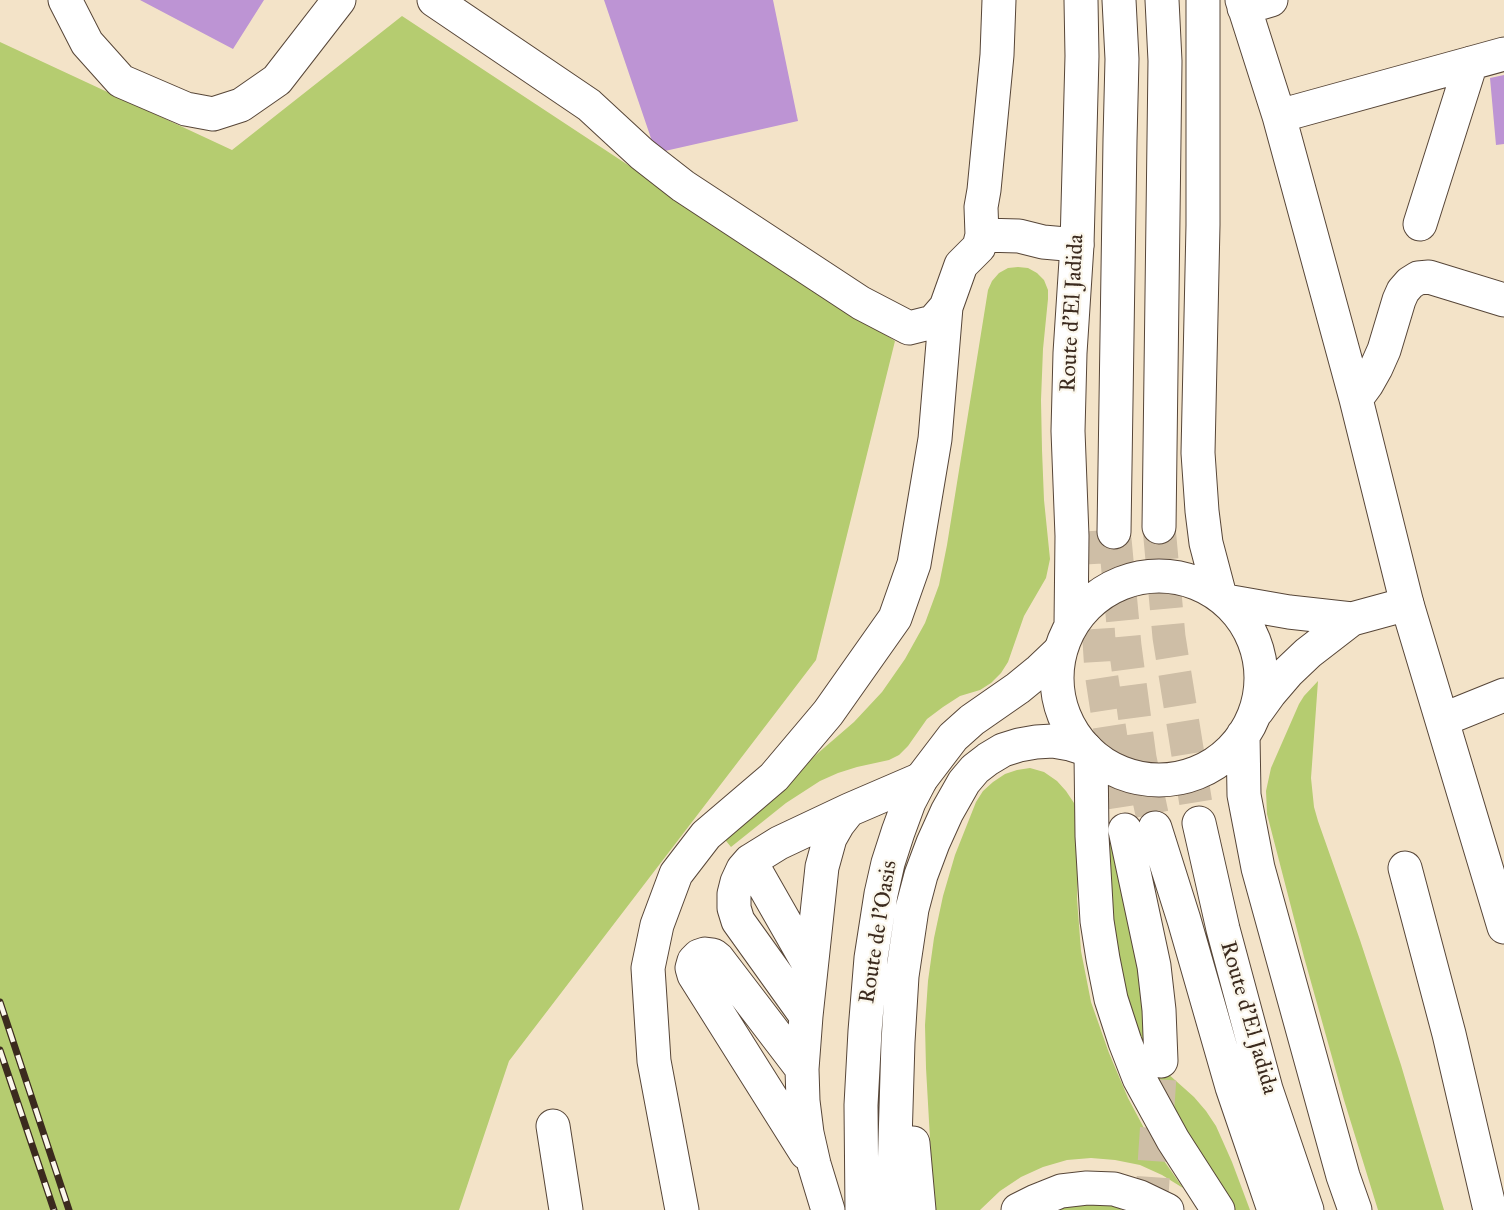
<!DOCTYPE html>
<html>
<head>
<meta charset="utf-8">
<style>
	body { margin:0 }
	canvas { display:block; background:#f3e3c8 }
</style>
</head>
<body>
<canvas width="1504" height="1210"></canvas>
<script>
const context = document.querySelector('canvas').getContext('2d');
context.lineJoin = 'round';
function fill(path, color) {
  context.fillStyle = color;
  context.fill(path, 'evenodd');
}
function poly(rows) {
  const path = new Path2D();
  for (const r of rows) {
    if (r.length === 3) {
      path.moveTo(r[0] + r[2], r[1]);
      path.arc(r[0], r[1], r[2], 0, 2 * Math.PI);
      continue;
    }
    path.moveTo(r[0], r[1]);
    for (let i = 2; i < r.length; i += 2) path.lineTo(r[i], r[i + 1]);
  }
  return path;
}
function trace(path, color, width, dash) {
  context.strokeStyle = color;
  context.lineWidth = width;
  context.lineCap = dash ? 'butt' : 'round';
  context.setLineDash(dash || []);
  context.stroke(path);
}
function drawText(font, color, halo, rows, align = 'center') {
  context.font = font + ' "IM FELL Great Primer",serif';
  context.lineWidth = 4.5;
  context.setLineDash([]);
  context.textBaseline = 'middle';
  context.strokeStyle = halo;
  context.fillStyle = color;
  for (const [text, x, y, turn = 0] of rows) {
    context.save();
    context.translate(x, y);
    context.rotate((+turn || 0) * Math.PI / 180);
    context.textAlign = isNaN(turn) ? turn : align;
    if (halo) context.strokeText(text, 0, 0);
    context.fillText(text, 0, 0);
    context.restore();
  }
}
const green = poly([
	[402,16,895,341,816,660,509,1061,459,1210,0,1210,0,42,232,150],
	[1018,267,1028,268,1037,273,1044,280,1048,290,1048,299,1043,349,1041,400,1042,450,1044,500,1050,559,1046,578,1024,616,1008,662,1001,673,991,683,980,690,960,696,943,707,927,719,908,746,899,755,889,760,857,767,838,773,820,781,786,803,731,847,722,836,854,722,882,692,905,659,925,623,939,585,947,545,988,290,992,281,999,273,1008,268],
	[1318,681,1311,778,1314,807,1318,821,1360,940,1401,1065,1444,1210,1378,1210,1344,1100,1304,957,1267,814,1266,791,1271,768,1299,704,1304,696],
	[1030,768,1044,772,1057,781,1066,791,1074,803,1078,817,1079,847,1077,899,1081,951,1091,1002,1109,1053,1128,1098,1153,1145,1183,1188,1162,1175,1140,1165,1115,1160,1091,1158,1067,1160,1043,1167,1021,1177,1000,1191,980,1210,934,1210,926,1068,925,1025,928,981,934,938,943,896,955,855,976,802,983,791,993,782,1005,774,1017,770],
	[1109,827,1166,1072,1194,1097,1206,1111,1216,1126,1232,1162,1250,1210,1230,1210,1169,1109,1122,998,1106,870],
	[1113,1203,1122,1210,1040,1210,1051,1206]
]);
const building = poly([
	[140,0,264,0,233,49],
	[604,0,773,0,798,121,656,153],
	[1504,75,1504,144,1496,145,1490,78]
]);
const highwayTunnel = poly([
	[1159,527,1169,637,1199,823],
	[1092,531,1101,672,1125,830],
	[1115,539,1125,646,1140,758,1155,828],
	[1151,1210,1161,1061]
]);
const minor = poly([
	[65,0,87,43,121,81,186,109,213,114,241,105,277,80,339,0],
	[434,0,589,105,642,154,683,186,861,303,909,328,933,322,946,307,961,265,979,247,982,235,981,207,984,190,997,55,999,0],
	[1242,0,1279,116,1356,399,1407,604,1504,927],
	[1244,8,1271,0],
	[1279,116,1504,54],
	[1420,224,1471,63],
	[982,235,1019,236,1043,242,1077,245],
	[1356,399,1367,384,1376,368,1384,350,1399,300,1403,291,1410,283,1418,278,1429,277,1504,300],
	[1442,720,1504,695],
	[750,861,811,968],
	[1405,868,1449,1034,1490,1210],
	[806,1016,738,921,734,908,734,894,737,882,743,869,750,861,779,843,849,810],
	[802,1069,718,959,713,955,705,954,699,956,694,961,692,968,694,975,806,1153],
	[553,1126,566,1210],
	[682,1210,654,1061,648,968,657,925,676,874,706,835,774,777,828,713,895,618,914,564,935,439,946,307],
	[828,1210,814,1164,807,1133,803,1101,802,1069,806,1016,822,867,830,838,838,824,849,810,921,779]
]);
const major = poly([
	[913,1143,919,1210],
	[862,1210,861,1105,865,1031,871,958,881,894,888,863,898,832,909,802,921,779,953,737,972,720,1018,688,1040,670,1060,651],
	[894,1210,894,1174,898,1042,902,976,912,909,921,875,933,843,947,812,964,782,975,769,988,759,1003,750,1019,745,1036,742,1053,741,1070,744,1086,749]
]);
const highway = poly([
	[1203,0,1203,225,1198,453,1202,511,1206,543,1220,596],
	[1159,527,1165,61,1162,0],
	[1114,532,1120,140,1122,59,1119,0],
	[1159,678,102],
	[1226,601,1289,612,1352,619,1407,604],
	[1071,625,1072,536,1068,431,1070,353,1077,245,1082,56,1081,0],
	[1257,711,1270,693,1288,672,1308,653,1352,619],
	[1243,735,1244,795,1258,868,1343,1176,1355,1210],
	[1091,754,1092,836,1097,921,1103,959,1111,999,1125,1042,1139,1078,1173,1140,1218,1210],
	[1199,823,1223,929,1266,1089,1307,1210],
	[1155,828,1184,920,1232,1087,1274,1210],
	[1125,830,1154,966,1159,1010,1161,1061],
	[1018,1210,1036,1201,1061,1191,1087,1188,1114,1189,1140,1197,1167,1210]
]);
const rail = poly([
	[0,1002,69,1210],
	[0,1050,54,1210]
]);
const streetNames = [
	["Route d'El Jadida",1073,313,-87],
	["Route de l'Oasis",879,932,-81],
	["Route d'El Jadida",1248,1018,74]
];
fill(green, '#b5cc70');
fill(building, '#bd94d4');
trace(highwayTunnel, '#cebea6', 33, [33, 16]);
trace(minor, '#574638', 35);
trace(major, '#574638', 35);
trace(highway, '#574638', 35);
trace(minor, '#fff', 33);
trace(major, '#fff', 33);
trace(highway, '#fff', 33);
trace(rail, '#3b2a1e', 7);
trace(rail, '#fbf7ec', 4.5, [14]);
drawText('22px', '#3b2a1e', '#fbf7ec', streetNames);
</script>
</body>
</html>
